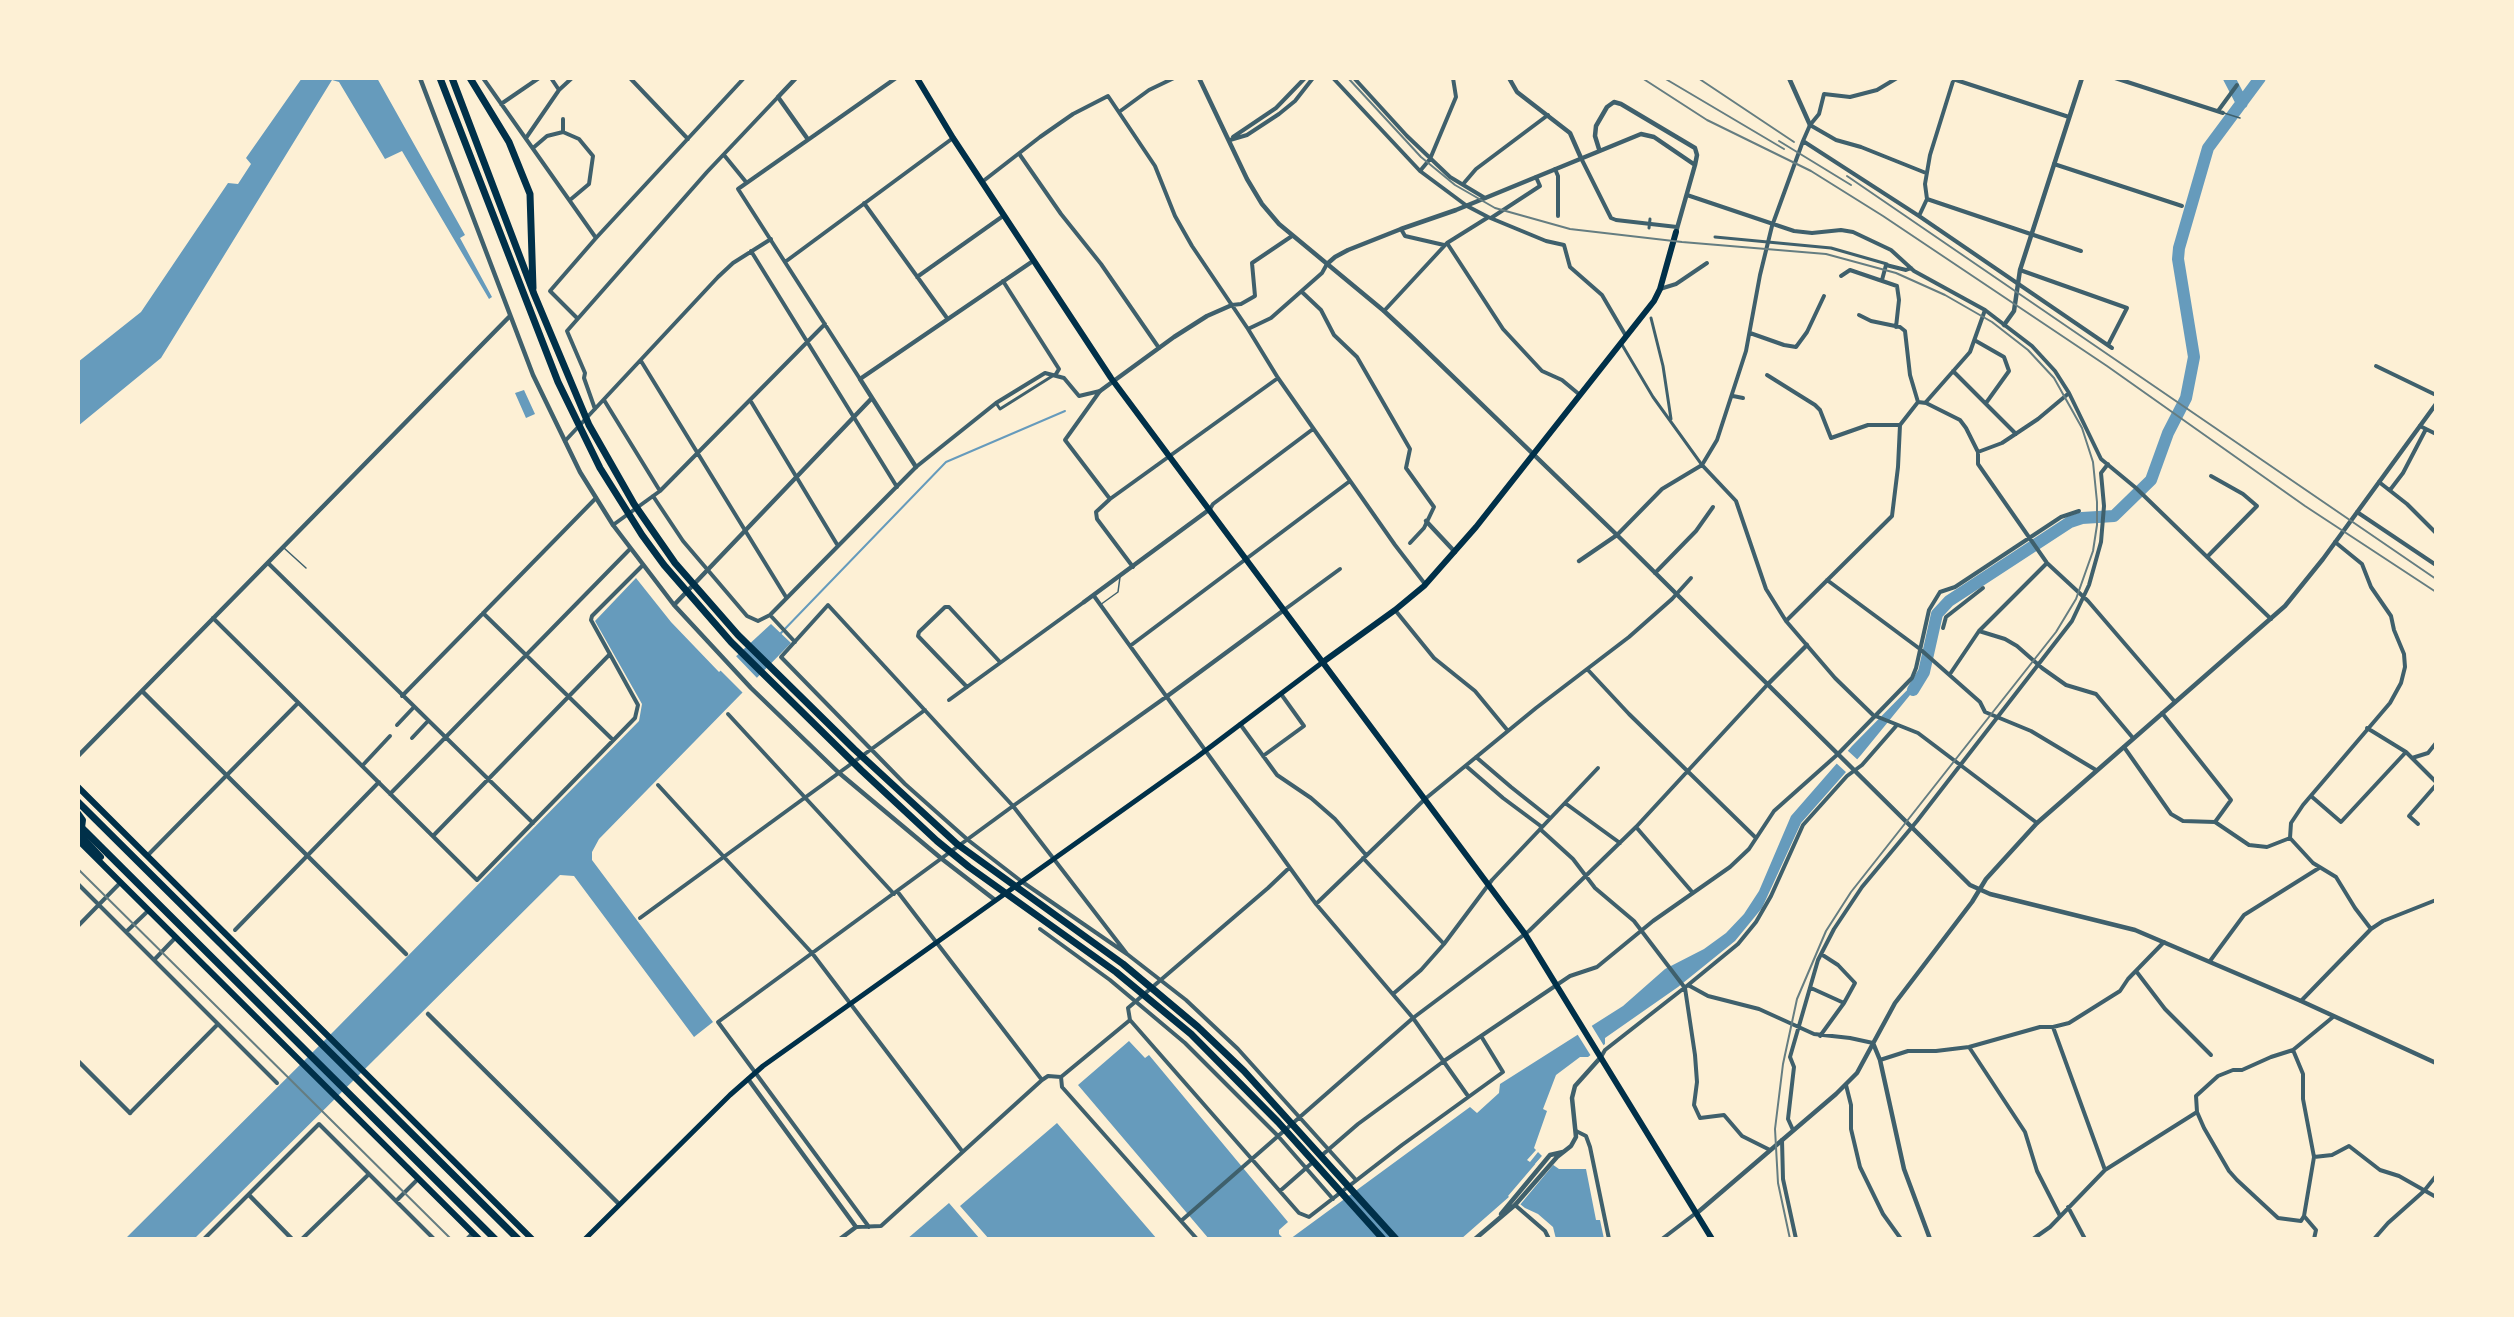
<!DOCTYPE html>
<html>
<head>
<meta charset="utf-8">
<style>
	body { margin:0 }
	#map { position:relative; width:2514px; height:1317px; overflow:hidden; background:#fdf0d5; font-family:Montserrat,sans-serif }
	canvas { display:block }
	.frame { position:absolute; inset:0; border:80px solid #fdf0d5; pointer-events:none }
</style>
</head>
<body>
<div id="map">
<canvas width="2514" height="1317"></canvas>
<div class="frame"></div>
</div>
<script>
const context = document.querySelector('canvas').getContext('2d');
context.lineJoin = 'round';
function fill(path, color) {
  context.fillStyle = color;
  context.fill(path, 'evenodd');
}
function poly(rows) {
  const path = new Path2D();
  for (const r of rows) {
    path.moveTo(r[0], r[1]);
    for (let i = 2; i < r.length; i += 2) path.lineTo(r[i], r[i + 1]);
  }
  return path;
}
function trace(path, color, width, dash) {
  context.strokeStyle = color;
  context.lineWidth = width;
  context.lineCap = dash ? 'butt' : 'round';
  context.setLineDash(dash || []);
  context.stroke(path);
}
const water = poly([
	[302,78,377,78,465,235,460,238,492,297,489,299,402,151,385,159,339,82,332,80,161,358,78,426,78,362,141,312,228,183,238,184,251,164,246,158],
	[524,390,535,414,526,418,515,393],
	[636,578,671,622,719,672,771,624,791,643,599,839,592,852,592,860,713,1022,694,1037,574,876,560,875,194,1239,125,1239,334,1031,639,721,642,704,595,621],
	[1922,675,1919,684,1861,755,1801,823,1762,908,1735,941,1678,987,1605,1038,1605,1044,1588,1057,1580,1057,1556,1075,1543,1109,1547,1111,1534,1148,1536,1150,1527,1160,1530,1162,1538,1152,1542,1156,1535,1164,1537,1166,1549,1162,1559,1169,1586,1169,1596,1220,1600,1220,1604,1239,1556,1239,1553,1227,1538,1214,1525,1208,1510,1196,1461,1239,1290,1239,1470,1107,1477,1113,1499,1093,1500,1084,1623,1006,1665,969,1704,949,1726,933,1744,914,1759,891,1791,816,1852,746],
	[1129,1041,1145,1058,1149,1055,1288,1222,1279,1230,1279,1234,1284,1239,1209,1239,1078,1085],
	[1057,1123,1157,1239,989,1239,960,1206],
	[949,1203,980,1239,907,1239]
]);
const pier = poly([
	[734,654,759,680,744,694,718,668],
	[1847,750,1859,761,1847,773,1835,762],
	[1590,1023,1604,1046,1591,1056,1576,1032],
	[1543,1155,1554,1164,1519,1206,1508,1196]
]);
const stream = poly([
	[780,634,946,462,1065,411]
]);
const river = poly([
	[2229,78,2242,103],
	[1913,690,1924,672,1937,614,1949,601,2070,522,2082,518,2114,516,2151,480,2168,433,2186,398,2194,357,2178,259,2179,248,2208,148,2260,78]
]);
const service = poly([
	[2224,113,2240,118],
	[284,548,306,568],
	[1100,605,1118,592,1120,577]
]);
const pedestrian = poly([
	[1649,228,1650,219],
	[1715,237,1831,248,1887,264],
	[1651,318,1663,366,1671,419],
	[1621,343,1653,397,1702,465],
	[996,403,1000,409,1054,375]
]);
const minor = poly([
	[483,78,596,238],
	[551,78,559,90],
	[630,78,688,139],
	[1333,78,1420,171,1467,206,1488,217,1546,241,1564,245,1570,267,1602,295,1626,336],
	[1354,78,1407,136,1450,177,1485,198],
	[2115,78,2223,113],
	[1953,79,2069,117],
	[501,104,539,78],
	[2218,111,2237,85],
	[1119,112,1149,90,1174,78],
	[563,119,563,132],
	[1810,125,1836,140,1861,147,1926,173],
	[1233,137,1276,108,1305,78],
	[526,138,559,90,572,78],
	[1230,140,1247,135,1279,114,1295,101,1313,78],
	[1803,141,1919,216,2112,348],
	[533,148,547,136,563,132,579,139,593,156,589,184,570,200],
	[724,155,746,182],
	[1020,155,1061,214,1101,264,1159,348],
	[1581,158,1611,218,1616,220,1677,227],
	[2054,164,2182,206],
	[1555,169,1558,176,1558,216],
	[1420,171,1430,159,1456,97,1453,78],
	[982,182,1040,137,1073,114,1108,96,1155,166,1175,216,1192,246,1248,329,1278,378,1395,545,1425,584],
	[1464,183,1476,169,1548,115],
	[1687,195,1794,231,1812,233,1841,230,1853,232,1891,250,1914,271,1985,310,2032,346,2055,371,2069,393,2101,459,2136,488,2271,619],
	[1927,199,2081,251],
	[864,203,947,318],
	[1919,216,1927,199,1925,184,1930,155,1954,78],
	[1487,218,1447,243,1503,329,1542,371,1562,380,1580,395],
	[1491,218,1540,186,1536,177],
	[1401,229,1405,236,1444,245],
	[751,251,897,487],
	[785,262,953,138],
	[2020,270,2127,308,2108,345],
	[1841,276,1850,270,1897,286,1899,300,1896,327],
	[917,277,1003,216],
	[1882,280,1886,265,1906,270,1911,268],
	[1003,281,1059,369,1056,374],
	[1660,289,1676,284,1707,263],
	[1302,292,1321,310,1334,335,1357,357,1410,449,1406,468,1434,507,1424,528,1410,543],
	[1232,305,1241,304,1255,296,1252,263,1292,236],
	[1384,311,1447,243],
	[1859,315,1871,321,1900,327,1905,331,1910,375,1918,402],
	[577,318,550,291,596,238,744,78],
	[1248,329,1271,318,1322,273,1327,264],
	[1750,333,1784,345,1796,347,1807,332,1824,296],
	[1976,341,2004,357,2009,371,1986,403],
	[641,361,786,597],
	[2376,366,2436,395],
	[1953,371,2016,434],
	[1767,375,1815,405,1820,410,1831,438,1868,425,1900,425],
	[860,379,738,189,896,78],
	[1100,391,1065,440,1110,499],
	[1733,396,1743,398],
	[604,400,660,491],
	[750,400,838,546],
	[1926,402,1970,352,1985,310],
	[595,409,584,378,585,373,567,331,707,172,778,97],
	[2420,426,2436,434],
	[565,441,718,277,733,263,771,239],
	[1978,452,2002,443,2038,419,2069,393],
	[1702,465,1736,501,1766,589,1786,621,1835,678,1873,715,1918,733,2037,823],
	[2379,482,2407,504,2436,533],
	[2390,490,2403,473,2426,429],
	[653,496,683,541,747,616,758,621,770,615,916,467,996,403,1045,373,1064,378,1079,396,1100,391],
	[1210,509,1213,504,1313,429],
	[2357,512,2436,565],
	[613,525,660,491,825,324],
	[1617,535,1662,489,1702,465,1717,440,1746,351,1760,275,1772,226,1803,141,1810,125,1819,114,1824,94,1850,97,1877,90,1897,78],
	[2335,542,2362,564,2371,587,2391,616,2394,630,2404,654,2405,667,2401,683,2390,703,2303,805,2291,823,2290,838,2313,863,2336,877,2355,908,2371,929],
	[2207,557,2257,506,2243,494,2211,476],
	[268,563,533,823],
	[1133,567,1097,519,1096,512,1110,499,1278,378],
	[1655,573,1696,531,1713,507],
	[1827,580,1920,649,1980,702,1985,712,2031,731,2096,770],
	[1094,596,1316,904,1413,1018,1468,1096],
	[1284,610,1340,569],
	[1395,610,1434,658,1475,691,1508,731],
	[483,613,613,740],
	[770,615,795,642],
	[213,618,477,880,635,718,638,705,591,620,592,616,643,565],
	[1786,621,1892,516,1898,467,1900,425,1918,402,1926,403,1960,420,1966,428,1978,452,1978,464,2047,563,2088,601,2175,702],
	[1943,628,1946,617,1983,588],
	[1979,631,2005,639,2017,646,2042,668,2066,685,2096,694,2133,738],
	[1130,646,1350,481],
	[1588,670,1629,714,1755,837],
	[1950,674,1979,631,2047,563],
	[967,687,918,636,919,632,945,607,949,607,1000,662],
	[402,696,596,498],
	[949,700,1084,602],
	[2162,713,2231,800,2215,822],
	[728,714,894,894],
	[1240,724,1277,775,1311,798,1335,819,1366,855],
	[397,725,414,707],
	[2367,728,2406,752,2436,782],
	[412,738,428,721],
	[2124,747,2171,814,2183,821,2215,822,2249,845,2267,847,2290,838],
	[1263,756,1304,726,1281,694],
	[1476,757,1511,787,1550,818],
	[2412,758,2428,753,2436,743],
	[362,766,390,736],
	[1466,766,1503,798,1542,827],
	[658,785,812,953,962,1151],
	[390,794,630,549],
	[2311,796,2341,822,2406,752],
	[1565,803,1620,843],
	[2418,824,2409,816,2436,785],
	[1636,827,1693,893],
	[1540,829,1573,859,1595,888,1634,921,1685,988,1695,1055,1697,1082,1694,1105,1700,1118,1724,1115,1742,1136,1770,1150],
	[433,836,610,654],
	[148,855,298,703],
	[1363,858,1444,944],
	[1289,868,1268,888,1128,1008,1130,1020,1299,1213,1309,1217,1402,1145,1503,1072,1481,1036],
	[78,884,277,1083],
	[897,891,1042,1080],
	[1316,904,1425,799,1536,708,1629,637,1672,599,1691,578],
	[640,918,925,710],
	[78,926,121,882],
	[1040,929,1110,980,1185,1043,1278,1136,1333,1199],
	[235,930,379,782],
	[126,932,149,910],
	[1127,954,1013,806,828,605,781,657,905,784,968,840,1021,881,1127,954,1186,1000,1238,1049,1356,1180],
	[154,960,176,937],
	[2210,961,2244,915,2319,868],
	[2136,971,2165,1009,2211,1055],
	[1688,985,1738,944,1756,922,1771,896,1803,825,1847,776,1862,765,1897,725],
	[1811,988,1844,1003],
	[1393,994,1421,970,1444,944,1492,880,1598,768],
	[2301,1001,2371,929,2383,921,2436,900],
	[2053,1027,2105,1170],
	[1820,1036,1844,1003,1855,983,1838,965,1821,954],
	[1969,1047,2025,1132,2037,1171,2060,1216],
	[2293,1050,2303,1074,2303,1099,2314,1157,2304,1216,2316,1230,2314,1239],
	[1601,1057,1605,1050,1688,985,1708,996,1759,1009,1814,1034,1850,1038,1873,1043],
	[1880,1060,1908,1051,1936,1051,1969,1047,2040,1027,2053,1027,2069,1023,2120,991,2128,979,2164,942],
	[1061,1077,1062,1087,1197,1239],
	[1846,1085,1851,1105,1851,1129,1860,1167,1883,1214,1901,1239],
	[130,1113,218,1024],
	[1793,1130,1788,1119,1794,1067,1790,1057,1818,960,1834,929,1862,887,1917,821,2072,621,2089,585,2101,542,2104,506,2101,473,2108,464],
	[1576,1131,1586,1136,1590,1147,1609,1239],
	[1782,1140,1783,1179,1796,1239],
	[1321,1156,1358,1124,1444,1061,1570,976,1597,967,1653,921,1730,867,1749,849,1774,811,1838,754,1912,678,1916,668,1929,610,1940,592,1955,587,2061,517,2079,511],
	[2314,1157,2332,1155,2349,1146,2380,1170,2399,1176,2436,1197],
	[1280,1191,1313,1162],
	[396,1201,418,1179],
	[1515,1205,1545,1231,1549,1239],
	[2068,1207,2085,1239],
	[2304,1216,2301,1221,2278,1218,2237,1180,2229,1171,2204,1128,2197,1112,2196,1096,2218,1076,2233,1070,2242,1070,2271,1057,2293,1050,2333,1017],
	[1181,1221,1413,1018,1529,931,1636,827,1768,684],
	[856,1227,881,1226,1042,1080,1048,1076,1061,1077,1130,1020],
	[869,1227,718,1022,1013,806,1166,697],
	[204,1239,319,1124,434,1239],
	[302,1239,369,1174],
	[467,1239,473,1233],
	[1662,1239,1696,1213],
	[2033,1239,2050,1227,2105,1170,2197,1112],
	[2374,1239,2388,1223,2424,1191,2436,1176]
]);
const tertiary = poly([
	[420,78,533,375,580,472,613,525,674,605,751,688,838,772,942,859,995,900],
	[796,78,778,97,807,138],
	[1199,78,1247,179,1262,204,1279,224,1384,311,1413,338,1617,535,1970,885,1990,894,2135,930,2301,1001,2436,1063],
	[1509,78,1517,92,1570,133,1581,158],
	[1789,78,1810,125],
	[1599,149,1595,136,1596,126,1607,107,1614,102,1621,104,1695,148,1697,155,1695,165,1676,232],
	[1327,264,1335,257,1348,250,1401,229,1456,210,1641,134,1654,137,1695,165],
	[2004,325,2014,311,2020,270,2082,78],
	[1100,391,1174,337,1207,316,1232,305],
	[916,467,860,379,1033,261],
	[1426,521,1455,552],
	[1579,561,1617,535],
	[1084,602,1210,509],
	[674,605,872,398],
	[1768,684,1807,645],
	[142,691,406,954],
	[1166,697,1284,610],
	[78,756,510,316],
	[428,1014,619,1204],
	[1873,1043,1880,1060,1904,1169,1930,1239],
	[78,1061,130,1113],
	[748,1079,856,1227,840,1239],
	[249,1195,292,1239],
	[1697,1213,1836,1094,1857,1073,1895,1003,1972,902,1986,879,2037,823,2285,606,2323,559,2436,404],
	[1501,1214,1550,1155,1563,1152],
	[1475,1239,1515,1205,1557,1157,1571,1146,1576,1137,1572,1098,1575,1086,1601,1057]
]);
const secondary = poly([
	[585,1239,730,1095,763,1066,1197,757,1323,662]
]);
const primary = poly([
	[1323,662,1395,610,1424,586,1476,527,1654,301,1660,289,1676,232]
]);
const trunk = poly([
	[917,78,953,138,1111,378,1525,934,1712,1239],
	[78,787,532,1239],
	[78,813,83,820,81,835,101,857],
	[78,840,479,1239]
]);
const motorway = poly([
	[440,78,558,382,600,468,642,535,664,565,731,642,861,770,937,841,969,867,1116,972,1191,1034,1278,1122,1383,1239],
	[452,78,534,294,589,425,634,504,675,563,738,635,854,749,957,844,1123,964,1198,1027,1244,1071,1396,1239],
	[470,78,509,142,530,194,533,288],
	[78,802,518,1239],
	[78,824,495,1239]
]);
const rail = poly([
	[1348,78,1421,157,1455,185,1495,208,1570,229,1682,242,1826,254,1896,273,1945,295,1992,322,2028,350,2054,378,2082,428,2093,462,2097,502,2097,525,2093,551,2076,599,2056,632,1851,892,1826,931,1797,999,1783,1064,1775,1129,1778,1183,1790,1239],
	[1642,78,1707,120,1811,171,1883,216,2107,366,2305,506,2436,592],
	[1664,78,1784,149],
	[1698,78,1794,142],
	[1779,141,1851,185],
	[1847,176,2436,579],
	[78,869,451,1239]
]);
fill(water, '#669bbc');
fill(pier, '#fdf0d5');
trace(stream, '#669bbc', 2);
trace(river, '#669bbc', 12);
trace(service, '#3f606c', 1.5);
trace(pedestrian, '#3f606c', 3);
trace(minor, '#3f606c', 4);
trace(tertiary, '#3f606c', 4.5);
trace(secondary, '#003049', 5);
trace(primary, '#003049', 6);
trace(trunk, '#003049', 6);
trace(motorway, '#003049', 7);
trace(rail, '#657d81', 2);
</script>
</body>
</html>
